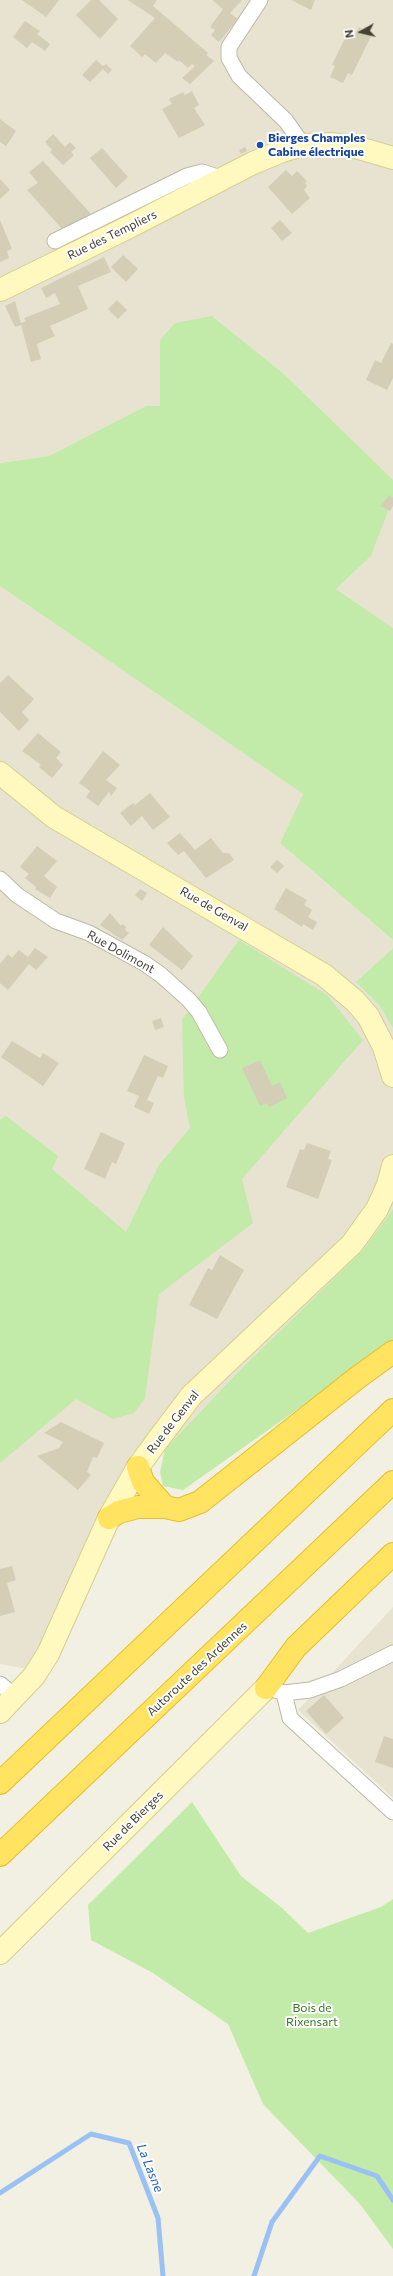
<!DOCTYPE html>
<html>
<head>
<meta charset="utf-8">
<style>
	body { margin:0 }
	#map { position:relative; width:393px; height:2276px; overflow:hidden; background:#f2f0e2; font-family:Commissioner,sans-serif }
	canvas { display:block }
	.north { position:absolute; left:341px; top:12px; width:40px; height:40px; -webkit-text-stroke:3px #fff; paint-order:stroke; rotate:262deg; font-size:11px; font-weight:700; line-height:16px; text-align:center; color:#444033 }
	.north::after { content:''; display:block; margin:auto; width:14px; height:18px; background:#444033; clip-path:polygon(50% 0,100% 100%,50% 72%,0 100%) }
</style>
</head>
<body>
<div id="map">
<canvas width="393" height="2276"></canvas>
<div class="north">N</div>
</div>
<script>
const context = document.querySelector('canvas').getContext('2d');
context.lineJoin = 'round';
function fill(path, color) {
  context.fillStyle = color;
  context.fill(path, 'evenodd');
}
function poly(rows) {
  const path = new Path2D();
  for (const r of rows) {
    path.moveTo(r[0], r[1]);
    for (let i = 2; i < r.length; i += 2) path.lineTo(r[i], r[i + 1]);
  }
  return path;
}
function trace(path, color, width, dash) {
  context.strokeStyle = color;
  context.lineWidth = width;
  context.lineCap = dash ? 'butt' : 'round';
  context.setLineDash(dash || []);
  context.stroke(path);
}
function drawText(font, color, halo, rows, align = 'center') {
  context.font = font + ' Commissioner,sans-serif';
  context.lineWidth = 4;
  context.setLineDash([]);
  context.textBaseline = 'middle';
  context.strokeStyle = halo;
  context.fillStyle = color;
  for (const [text, x, y, turn = 0] of rows) {
    context.save();
    context.translate(x, y);
    context.rotate((+turn || 0) * Math.PI / 180);
    context.textAlign = isNaN(turn) ? turn : align;
    if (halo) context.strokeText(text, 0, 0);
    context.fillText(text, 0, 0);
    context.restore();
  }
}
const residential = poly([
	[0,0,393,0,393,481,284,374,212,316,160,340,160,406,146,406,49,456,0,463],
	[393,499,393,628,336,589,371,556],
	[0,586,303,794,280,843,393,940,393,948,356,982,379,1005,393,1028,393,1209,363,1250,238,1372,165,1449,134,1451,99,1511,67,1584,46,1641,28,1669,0,1664],
	[393,1607,393,1798,298,1710]
]);
const green = poly([
	[212,316,284,374,393,480,393,499,371,556,336,589,393,628,393,940,280,843,303,794,0,586,0,463,49,456,146,406,160,406,160,340,175,323],
	[239,940,327,995,363,1040,242,1179,253,1223,159,1294,145,1398,134,1413,113,1419,76,1399,0,1463,0,1120,6,1116,58,1156,52,1169,126,1232,159,1165,190,1128,184,1097,182,1020],
	[393,948,393,1028,379,1005,356,982],
	[393,1209,393,1342,183,1490,163,1486,160,1472,165,1449,238,1372,363,1250],
	[192,1802,241,1876,282,1908,308,1933,381,1907,393,1899,393,2249,360,2204,263,2104,228,2024,153,1973,91,1940,88,1905]
]);
const stream = poly([
	[0,2193,91,2134,129,2143,158,2218,163,2276],
	[254,2276,272,2222,320,2156,377,2176,393,2200]
]);
const building = poly([
	[22,0,59,0,46,17],
	[91,0,99,0,118,19,100,39,76,15],
	[128,0,157,0,153,6,208,53,206,55,214,61,190,84,182,78,195,66,192,64,188,68,179,60,178,62,165,53,156,63,145,54,142,57,130,46,155,18],
	[212,0,242,0,230,13,238,19,219,42,211,35,215,30,210,27,223,9],
	[291,0,315,0,311,10],
	[25,21,40,31,37,34,50,44,45,51,32,42,27,48,13,37],
	[359,27,372,34,352,75,348,73,343,83,330,77,335,66,332,65,347,34,354,37],
	[96,60,103,66,106,64,112,70,108,74,103,69,90,82,82,75],
	[192,91,199,105,194,108,205,125,179,138,162,109,172,104,169,99,183,92,185,95],
	[0,119,16,131,6,146,0,142],
	[53,134,65,147,70,142,76,148,71,152,74,155,63,165,50,152,52,150,45,142],
	[245,147,247,151,241,154,239,150],
	[102,148,128,177,116,188,90,158],
	[43,161,91,214,75,226,64,231,27,190,38,183,29,172],
	[286,170,292,176,297,171,307,181,305,183,307,186,304,190,310,198,292,214,268,187],
	[0,179,10,190,0,199],
	[0,220,12,249,7,251,9,258,0,262],
	[280,220,292,233,282,241,271,228],
	[123,255,138,269,126,282,111,267],
	[104,257,111,272,78,286,88,309,50,326,55,336,37,344,41,359,31,362,21,325,15,327,5,306,15,301,21,323,26,321,24,318,60,304,55,293,46,298,41,288],
	[117,300,127,310,118,319,108,309],
	[391,343,393,344,393,378,387,390,366,380,375,360,381,363],
	[389,495,393,498,393,506,390,511,381,506],
	[8,675,34,699,22,712,29,720,19,731,0,712,0,683],
	[38,733,61,752,56,758,63,765,52,778,39,767,41,765,22,751],
	[103,751,120,765,106,780,117,788,111,796,109,792,98,806,86,797,90,791,79,783],
	[150,793,170,817,153,830,142,816,131,826,120,813,133,803,135,805],
	[180,833,195,850,211,838,223,853,229,853,234,860,206,878,184,851,178,855,167,843],
	[37,846,57,861,44,876,57,887,50,898,35,889,36,887,25,878,29,874,20,867],
	[277,860,284,866,277,873,270,867],
	[286,888,307,900,304,905,312,910,308,917,317,922,313,930,303,924,302,927,274,909],
	[140,889,147,893,142,901,135,895],
	[110,913,121,926,123,924,126,927,125,930,129,933,122,940,100,925],
	[163,927,193,956,182,970,149,945],
	[35,948,48,957,36,970,29,964,8,990,0,983,0,964,8,954,12,958,19,950,28,957],
	[161,1018,164,1027,155,1030,152,1021],
	[12,1041,40,1058,43,1053,59,1063,43,1086,1,1057],
	[144,1055,168,1066,163,1078,158,1076,147,1100,154,1103,149,1114,134,1107,139,1096,127,1091],
	[260,1060,272,1086,280,1082,287,1098,269,1107,267,1103,260,1106,242,1068],
	[101,1132,125,1143,116,1164,112,1162,105,1179,84,1169],
	[307,1143,331,1151,328,1159,332,1160,318,1199,286,1187,300,1149,304,1150],
	[220,1255,244,1270,217,1319,189,1305,208,1268,212,1270],
	[61,1422,104,1443,97,1458,93,1457,87,1472,91,1475,78,1490,37,1456,59,1448,63,1442,44,1433],
	[12,1566,16,1580,7,1583,15,1612,0,1616,0,1569],
	[324,1695,344,1718,326,1734,306,1711],
	[384,1736,393,1739,393,1768,375,1762]
]);
const street = poly([
	[260,0,229,47,229,58,239,76,286,121,303,145],
	[55,241,187,176,202,172,224,179],
	[0,879,17,895,56,921,89,933,144,963,161,975,189,1000,199,1012,220,1050],
	[0,1684,15,1696],
	[275,1690,284,1693,310,1690,341,1679,393,1653],
	[284,1693,290,1718,393,1812]
]);
const secondary = poly([
	[0,290,131,226,253,163,282,151,303,145,333,144,359,148,393,158],
	[0,773,54,817,324,975,355,1001,368,1016,384,1047,393,1076],
	[0,1712,34,1676,48,1654,109,1518,138,1467,157,1441,191,1396,352,1244,377,1209,388,1185,393,1166],
	[0,1953,266,1688]
]);
const highway = poly([
	[138,1467,143,1482,165,1507],
	[109,1518,119,1512,138,1507,165,1507,179,1510,200,1502,357,1378,393,1352],
	[266,1688,296,1647,393,1554],
	[0,1783,393,1410],
	[0,1855,393,1482]
]);
const markers = [
	[260,145,4,"#1a4fb4"]
];
const transitNames = [
	["Bierges Champles",268,138],
	["Cabine électrique",268,152]
];
const streetNames = [
	["Rue des Templiers",112,235,-26],
	["Rue de Genval",214,909,30],
	["Rue Dolimont",121,952,29],
	["Rue de Genval",173,1422,-52],
	["Autoroute des Ardennes",197,1669,-43],
	["Rue de Bierges",133,1821,-45]
];
const parkNames = [
	["Bois de",312,2008],
	["Rixensart",312,2022]
];
const waterNames = [
	["La Lasne",150,2168,68]
];
fill(residential, '#e7e3d0');
fill(green, '#c2eaa8');
trace(stream, '#9ac1f4', 5);
fill(building, '#d4ceb7');
trace(street, '#beb9a5', 17);
trace(secondary, '#d5ce8f', 24);
trace(highway, '#e5bd2a', 24);
trace(street, '#fff', 15);
trace(secondary, '#fff9c0', 22);
trace(highway, '#ffe361', 22);
for (const [x, y, r, color] of markers) {
  const dot = new Path2D();
  dot.arc(x, y, r, 0, 2 * Math.PI);
  context.fillStyle = color;
  context.fill(dot);
  trace(dot, '#fff', 1.5);
}
drawText('bold 12px', '#164399', '#fff', transitNames, 'left');
drawText('12px', '#444033', '#fff', streetNames);
drawText('12px', '#367824', '#fff', parkNames);
drawText('italic 13px', '#2763b5', '#fff', waterNames);
</script>
</body>
</html>
